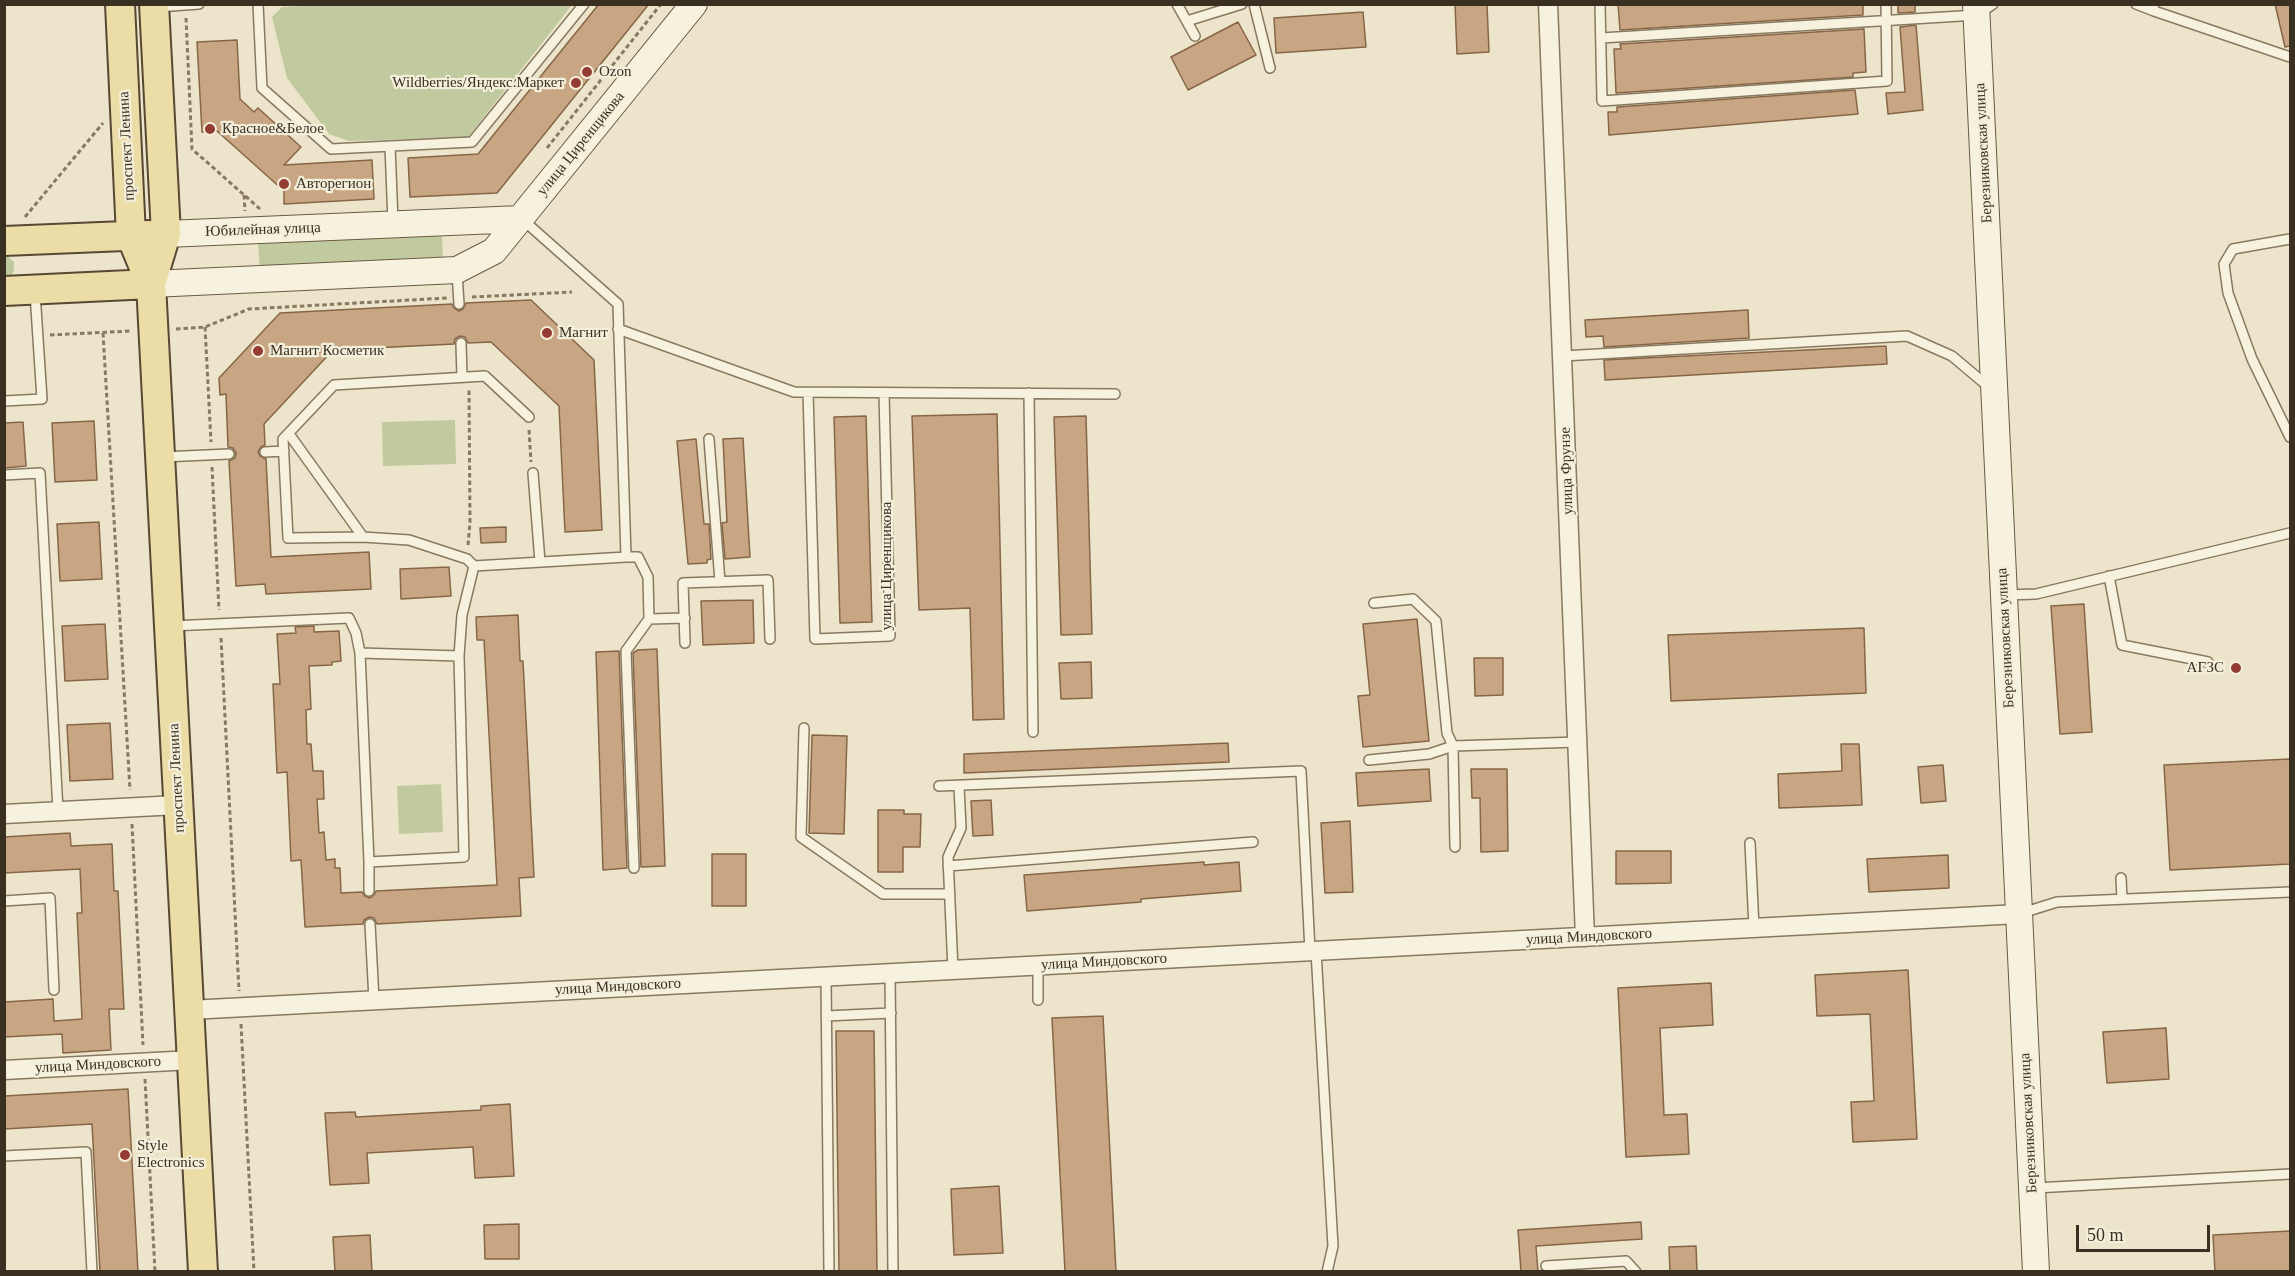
<!DOCTYPE html>
<html>
<head>
<meta charset="utf-8">
<style>
	body { margin:0 }
	#map { position:relative; width:2295px; height:1276px; overflow:hidden; background:#ece5cb; font-family:"Times New Roman",serif }
	canvas { display:block }
	.frame { position:absolute; inset:0; border:6px solid #3a3022; pointer-events:none }
	.scale { position:absolute; left:2076px; top:1225px; width:134px; height:27px; box-sizing:border-box; border:3px solid #3a3022; border-top:0; padding-left:8px; font-size:18px; line-height:21px; white-space:nowrap; color:#3a3022; -webkit-text-stroke:4px #f4efda; paint-order:stroke }
</style>
</head>
<body>
<div id="map">
<canvas width="2295" height="1276"></canvas>
<div class="frame"></div>
<div class="scale">50 m</div>
</div>
<script>
const context = document.querySelector('canvas').getContext('2d');
context.lineJoin = 'round';
function fill(path, color) {
  context.fillStyle = color;
  context.fill(path, 'evenodd');
}
function poly(rows) {
  const path = new Path2D();
  for (const r of rows) {
    path.moveTo(r[0], r[1]);
    for (let i = 2; i < r.length; i += 2) path.lineTo(r[i], r[i + 1]);
  }
  return path;
}
function trace(path, color, width, dash) {
  context.strokeStyle = color;
  context.lineWidth = width;
  context.lineCap = dash ? 'butt' : 'round';
  context.setLineDash(dash || []);
  context.stroke(path);
}
function drawText(font, color, halo, rows, align = 'center') {
  context.font = font + ' "Times New Roman",serif';
  context.lineWidth = 4.5;
  context.setLineDash([]);
  context.textBaseline = 'middle';
  context.strokeStyle = halo;
  context.fillStyle = color;
  for (const [text, x, y, turn = 0] of rows) {
    context.save();
    context.translate(x, y);
    context.rotate((+turn || 0) * Math.PI / 180);
    context.textAlign = isNaN(turn) ? turn : align;
    if (halo) context.strokeText(text, 0, 0);
    context.fillText(text, 0, 0);
    context.restore();
  }
}
const green = poly([
	[321,5,321,4,572,5,468,137,349,141,329,134,287,78,272,17,282,7],
	[442,235,443,264,260,272,258,242],
	[4,253,14,262,14,270,11,277,4,280],
	[455,420,456,464,383,466,382,422],
	[441,784,443,832,399,834,397,786]
]);
const building = poly([
	[599,4,649,4,497,193,410,197,408,158,478,154,599,4],
	[1455,4,1487,4,1489,52,1457,54,1455,4],
	[1618,4,1863,4,1863,15,1620,30,1618,4],
	[1898,4,1915,4,1915,12,1898,13,1898,4],
	[2275,4,2290,4,2290,46,2285,47,2275,4],
	[1363,12,1366,47,1276,53,1274,18,1363,12],
	[1238,22,1256,55,1188,90,1171,57,1238,22],
	[1916,25,1923,110,1888,114,1886,93,1905,92,1900,27,1916,25],
	[1864,29,1866,72,1853,73,1853,77,1616,93,1614,49,1621,49,1620,44,1864,29],
	[237,40,240,99,254,112,258,108,301,147,284,165,372,160,374,199,284,204,284,191,217,131,202,132,197,42,237,40],
	[1855,90,1858,114,1609,135,1608,112,1617,112,1617,107,1855,90],
	[531,300,594,360,602,530,565,532,559,406,491,342,468,343,465,337,460,336,455,339,454,344,333,350,264,424,265,445,261,447,258,452,260,456,266,459,271,557,369,552,371,589,266,594,265,584,236,586,229,461,235,458,236,453,233,448,228,447,226,394,220,395,219,378,280,313,452,304,454,308,459,311,463,309,466,303,531,300],
	[1748,310,1749,338,1604,347,1603,336,1586,337,1585,320,1748,310],
	[1886,346,1887,364,1605,380,1604,360,1886,346],
	[997,414,1004,719,973,720,970,608,919,610,912,416,997,414],
	[866,416,872,622,840,623,834,417,866,416],
	[1086,416,1092,634,1061,635,1054,417,1086,416],
	[94,421,97,480,55,482,52,423,94,421],
	[23,422,26,466,4,468,4,423,23,422],
	[743,438,750,557,725,559,722,523,727,522,723,439,743,438],
	[696,439,704,524,709,524,711,559,707,560,707,563,688,564,677,441,696,439],
	[99,522,102,579,60,581,57,524,99,522],
	[506,527,506,542,481,543,480,528,506,527],
	[449,567,451,596,401,599,400,569,449,567],
	[753,600,754,643,703,645,701,601,753,600],
	[2084,604,2092,732,2060,734,2051,606,2084,604],
	[518,615,520,661,523,661,534,877,519,878,521,916,377,924,374,918,369,917,364,920,363,924,305,927,301,860,291,861,287,772,277,773,273,684,280,684,277,634,296,633,295,627,314,626,314,632,339,631,341,661,332,662,332,665,309,666,311,709,306,710,307,744,311,744,313,771,323,771,324,799,317,799,319,833,324,832,326,860,335,859,335,868,340,868,341,893,362,892,365,896,370,898,374,895,376,891,497,885,484,640,477,640,476,617,518,615],
	[1417,619,1429,741,1363,747,1358,696,1370,695,1363,624,1417,619],
	[105,624,108,679,65,681,62,626,105,624],
	[1864,628,1866,693,1671,701,1668,635,1864,628],
	[657,649,665,866,641,867,633,653,638,650,657,649],
	[619,651,627,868,603,870,596,652,619,651],
	[1474,658,1503,658,1503,695,1475,696,1474,658],
	[1091,662,1092,698,1061,699,1059,663,1091,662],
	[110,723,113,779,70,781,67,725,110,723],
	[812,735,847,736,844,834,809,833,812,735],
	[1228,743,1229,762,964,773,964,754,1228,743],
	[1841,744,1859,744,1862,805,1779,808,1778,774,1842,771,1841,744],
	[2290,759,2290,864,2170,870,2164,765,2290,759],
	[1943,765,1946,801,1921,803,1918,767,1943,765],
	[1429,769,1431,801,1358,806,1356,773,1429,769],
	[1471,769,1507,769,1508,851,1481,852,1480,798,1472,798,1471,769],
	[991,800,993,835,973,836,971,801,991,800],
	[878,810,904,810,904,814,921,814,920,847,903,847,903,872,878,872,878,810],
	[1350,821,1353,892,1325,893,1321,823,1350,821],
	[70,833,71,846,112,844,114,891,118,891,124,1009,109,1009,111,1050,63,1053,62,1034,4,1037,4,1002,53,999,54,1021,82,1019,77,913,82,913,80,869,4,873,4,837,70,833],
	[1616,851,1671,851,1671,883,1616,884,1616,851],
	[712,854,746,854,746,906,712,906,712,854],
	[1948,855,1949,888,1869,892,1867,859,1948,855],
	[1204,862,1204,865,1239,862,1241,891,1141,899,1141,902,1027,911,1024,875,1204,862],
	[1908,970,1917,1139,1853,1142,1851,1102,1874,1101,1870,1014,1817,1016,1815,975,1908,970],
	[1711,983,1713,1025,1660,1028,1664,1115,1687,1114,1689,1154,1626,1157,1618,988,1711,983],
	[1103,1016,1116,1272,1065,1272,1052,1018,1103,1016],
	[2166,1028,2169,1079,2107,1083,2103,1032,2166,1028],
	[836,1031,874,1031,877,1272,839,1272,836,1031],
	[128,1089,138,1272,100,1272,92,1124,4,1129,4,1096,128,1089],
	[510,1104,514,1176,475,1178,473,1147,367,1153,369,1183,330,1185,325,1113,355,1112,356,1117,481,1110,481,1106,510,1104],
	[999,1186,1003,1253,954,1255,951,1189,999,1186],
	[1641,1222,1642,1239,1536,1246,1538,1272,1521,1272,1518,1230,1641,1222],
	[519,1224,519,1259,485,1259,484,1225,519,1224],
	[2290,1231,2290,1272,2215,1272,2213,1235,2290,1231],
	[370,1235,372,1272,335,1272,333,1237,370,1235],
	[1696,1246,1697,1272,1670,1272,1669,1247,1696,1246]
]);
const path = poly([
	[186,18,192,149,260,209],
	[547,148,661,4],
	[244,195,245,211],
	[25,217,103,123],
	[472,297,572,292],
	[205,327,211,442],
	[176,329,205,327,249,309,447,298],
	[103,333,130,790],
	[50,335,130,331],
	[529,430,531,462],
	[212,467,219,610],
	[468,545,470,522,469,390],
	[221,638,239,991],
	[132,824,143,1045],
	[241,1024,254,1272],
	[145,1079,155,1272]
]);
const lane = poly([
	[258,4,262,88,331,149,472,142,584,4],
	[1177,4,1195,36],
	[1254,4,1270,68],
	[1600,4,1602,101,1887,81,1886,4],
	[2136,4,2154,11],
	[2153,4,2154,11,2290,57],
	[157,7,199,4],
	[1187,21,1242,4],
	[1601,38,1977,15,1993,4],
	[390,146,393,222],
	[522,219,618,304,626,557,474,566,467,559,409,540,363,537,288,538,283,439,334,385,485,376,529,417],
	[2290,239,2233,249,2224,264,2228,293,2252,359,2290,437],
	[457,273,459,304],
	[618,329,794,392,1115,394],
	[461,343,462,377],
	[1563,356,1907,336,1952,356,1990,388],
	[808,392,815,639,890,636,884,393],
	[1029,393,1033,732],
	[4,401,42,399,35,293],
	[289,434,363,537],
	[709,439,720,582],
	[265,452,284,451],
	[162,457,229,454],
	[533,473,540,562],
	[4,475,40,473,58,811],
	[626,557,638,557,648,577,649,619,626,651,634,868],
	[2109,576,2122,645,2208,662],
	[2007,595,2036,594,2290,533],
	[649,619,685,618],
	[171,626,349,618,356,633,360,653,369,862,464,857,459,656,462,615,474,566],
	[685,643,683,583,768,580,770,639],
	[360,653,459,656],
	[804,728,801,837,883,894,950,894],
	[1369,760,1429,754,1453,746,1447,733,1436,621,1413,599,1374,603],
	[939,786,1301,771,1310,951],
	[1750,843,1754,928],
	[1455,847,1453,746,1578,742],
	[948,866,1253,842],
	[2121,878,2122,899],
	[369,891,369,862],
	[4,901,50,898,54,990],
	[2022,913,2057,902,2290,892],
	[370,924,374,1000],
	[1316,951,1333,1246,1327,1272],
	[1038,965,1038,1000],
	[953,970,948,857,961,828,959,786],
	[890,973,893,1272],
	[826,976,829,1272],
	[826,1016,891,1013],
	[4,1156,86,1152,92,1272],
	[2035,1188,2290,1174],
	[1546,1266,1626,1261,1636,1272]
]);
const street = poly([
	[1548,4,1585,937],
	[4,814,178,805],
	[189,1010,2019,914],
	[4,1070,192,1060]
]);
const secondary = poly([
	[1976,4,2036,1272],
	[166,234,521,219],
	[151,284,457,270,494,251,694,4]
]);
const primary = poly([
	[120,4,131,236,151,284,203,1272],
	[4,241,149,235],
	[151,284,166,234,154,4],
	[4,291,151,284]
]);
const markers = [
	[587,72,6,"#943b33"],
	[576,83,6,"#943b33"],
	[210,129,6,"#943b33"],
	[284,184,6,"#943b33"],
	[547,333,6,"#943b33"],
	[258,351,6,"#943b33"],
	[2236,668,6,"#943b33"],
	[125,1155,6,"#943b33"]
];
const poiNames = [
	["Ozon",599,72],
	["Wildberries/Яндекс.Маркет",564,83,"right"],
	["Красное&Белое",222,129],
	["Авторегион",296,184],
	["Магнит",559,333],
	["Магнит Косметик",270,351],
	["АГЗС",2224,668,"right"],
	["Style",137,1146],
	["Electronics",137,1163]
];
const streetNames = [
	["улица Циренщикова",581,144,-51],
	["проспект Ленина",127,146,-93],
	["Березниковская улица",1984,153,-93],
	["Юбилейная улица",263,230,-2],
	["улица Фрунзе",1567,471,-92],
	["улица Циренщикова",887,566,-90],
	["Березниковская улица",2006,638,-93],
	["проспект Ленина",177,778,-93],
	["улица Миндовского",1589,937,-3],
	["улица Миндовского",1104,962,-3],
	["улица Миндовского",618,987,-3],
	["улица Миндовского",98,1065,-3],
	["Березниковская улица",2029,1123,-93]
];
fill(green, '#c1ca9f');
fill(building, '#c8a683');
trace(building, '#866647', 1.5);
trace(lane, '#887960', 12);
trace(street, '#887960', 21);
trace(secondary, '#6a5a43', 28);
trace(primary, '#574733', 32);
trace(path, '#887960', 3, [4.5, 3]);
trace(lane, '#f7f2de', 9);
trace(street, '#f7f2de', 18);
trace(secondary, '#f7f2de', 26);
trace(primary, '#ecdca6', 28);
for (const [x, y, r, color] of markers) {
  const dot = new Path2D();
  dot.arc(x, y, r, 0, 2 * Math.PI);
  context.fillStyle = color;
  context.fill(dot);
  trace(dot, '#f4efda', 2);
}
drawText('15px', '#3a3022', '#f4efda', poiNames, 'left');
drawText('15px', '#3a3022', '#f4efda', streetNames);
</script>
</body>
</html>
